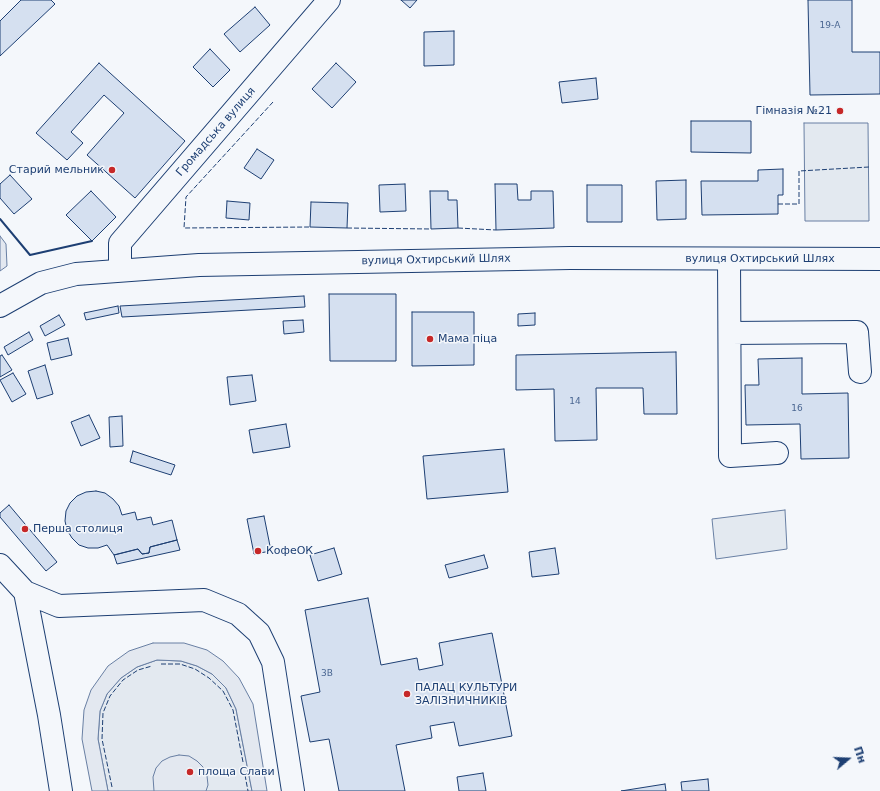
<!DOCTYPE html>
<html>
<head>
<meta charset="utf-8">
<style>
	body { margin:0 }
	#map { position:relative; width:880px; height:791px; overflow:hidden; background:#f4f7fb; font-family:"DejaVu Sans",sans-serif }
	canvas { display:block }
	.north { position:absolute; left:828px; top:739px; width:40px; height:40px; -webkit-text-stroke:3px #f4f7fb; paint-order:stroke; rotate:71deg; font-size:11px; font-weight:700; line-height:16px; text-align:center; color:#1d3f73 }
	.north::after { content:''; display:block; margin:auto; width:14px; height:18px; background:#1d3f73; clip-path:polygon(50% 0,100% 100%,50% 72%,0 100%) }
</style>
</head>
<body>
<div id="map">
<canvas width="880" height="791"></canvas>
<div class="north">Пн</div>
</div>
<script>
const context = document.querySelector('canvas').getContext('2d');
context.lineJoin = 'round';
function fill(path, color) {
  context.fillStyle = color;
  context.fill(path, 'evenodd');
}
function poly(rows) {
  const path = new Path2D();
  for (const r of rows) {
    path.moveTo(r[0], r[1]);
    for (let i = 2; i < r.length; i += 2) path.lineTo(r[i], r[i + 1]);
  }
  return path;
}
function trace(path, color, width, dash) {
  context.strokeStyle = color;
  context.lineWidth = width;
  context.lineCap = dash ? 'butt' : 'round';
  context.setLineDash(dash || []);
  context.stroke(path);
}
function drawText(font, color, halo, rows, align = 'center') {
  context.font = font + ' "DejaVu Sans",sans-serif';
  context.lineWidth = 3;
  context.setLineDash([]);
  context.textBaseline = 'middle';
  context.strokeStyle = halo;
  context.fillStyle = color;
  for (const [text, x, y, turn = 0] of rows) {
    context.save();
    context.translate(x, y);
    context.rotate((+turn || 0) * Math.PI / 180);
    context.textAlign = isNaN(turn) ? turn : align;
    if (halo) context.strokeText(text, 0, 0);
    context.fillText(text, 0, 0);
    context.restore();
  }
}
const green = poly([
	[804,123,868,123,869,221,805,221,804,123],
	[785,510,787,549,716,559,712,519,785,510],
	[157,660,181,661,197,666,212,674,226,688,236,709,252,791,108,791,98,739,100,711,107,694,121,678,137,667,157,660]
]);
const parking = poly([
	[0,236,6,244,7,266,0,271,0,236],
	[153,643,184,643,207,650,223,661,239,678,253,704,267,791,252,791,236,709,226,688,212,674,197,666,181,661,157,660,137,667,121,678,107,694,100,711,98,739,108,791,92,791,82,739,84,710,91,690,108,666,129,651,153,643],
	[179,755,189,756,197,761,203,767,207,776,208,785,206,791,154,791,153,777,156,768,162,761,170,757,179,755]
]);
const building = poly([
	[21,0,51,0,55,4,0,56,0,21,21,0],
	[401,0,417,0,410,8,401,0],
	[808,0,852,0,852,52,880,52,880,94,810,95,808,0],
	[255,7,270,25,240,52,224,34,255,7],
	[454,31,454,65,424,66,424,32,454,31],
	[210,49,230,70,213,87,193,67,210,49],
	[99,63,185,141,135,198,87,155,124,113,104,95,71,132,83,143,67,160,36,133,99,63],
	[336,63,356,82,332,108,312,89,336,63],
	[596,78,598,99,562,103,559,82,596,78],
	[691,121,751,121,751,153,691,152,691,121],
	[257,149,274,160,261,179,244,168,257,149],
	[783,169,783,195,778,195,778,214,702,215,701,181,758,181,758,170,783,169],
	[10,175,32,199,14,214,0,198,0,184,10,175],
	[686,180,686,219,657,220,656,181,686,180],
	[405,184,406,211,380,212,379,185,405,184],
	[495,184,517,184,518,200,531,200,531,191,553,191,554,228,496,230,495,184],
	[587,185,622,185,622,222,587,222,587,185],
	[91,191,116,217,92,241,66,215,91,191],
	[430,191,448,191,448,200,457,200,458,228,431,229,430,191],
	[227,201,250,203,249,220,226,218,227,201],
	[311,202,348,203,347,228,310,227,311,202],
	[329,294,396,294,396,361,330,361,329,294],
	[304,296,305,307,122,317,120,306,304,296],
	[118,306,119,313,86,320,84,313,118,306],
	[412,312,474,312,474,365,412,366,412,312],
	[535,313,535,325,518,326,518,314,535,313],
	[59,315,65,325,45,336,40,326,59,315],
	[303,320,304,332,284,334,283,321,303,320],
	[29,332,33,340,8,355,4,347,29,332],
	[68,338,72,355,51,360,47,343,68,338],
	[676,352,677,414,644,414,643,388,596,388,597,440,555,441,554,389,516,390,516,355,676,352],
	[2,355,12,370,0,377,0,356,2,355],
	[802,358,802,394,848,393,849,458,801,459,800,424,746,425,745,385,759,385,758,359,802,358],
	[45,365,53,394,37,399,28,371,45,365],
	[13,373,26,394,12,402,0,380,13,373],
	[252,375,256,401,230,405,227,377,252,375],
	[89,415,100,438,81,446,71,422,89,415],
	[122,416,123,446,110,447,109,417,122,416],
	[286,424,290,447,253,453,249,430,286,424],
	[504,449,508,492,427,499,423,456,504,449],
	[133,451,175,465,171,475,130,462,133,451],
	[96,491,105,493,113,499,119,506,122,515,135,512,137,520,151,517,153,525,172,520,177,540,150,547,149,553,142,554,138,549,114,555,107,545,98,548,88,548,79,545,72,538,67,530,65,521,66,511,70,503,77,496,86,492,96,491],
	[9,505,57,562,46,571,0,517,0,513,9,505],
	[264,516,271,551,254,554,247,519,264,516],
	[177,540,180,550,117,564,114,555,138,549,142,554,149,553,150,547,177,540],
	[334,548,342,574,318,581,310,555,334,548],
	[555,548,559,574,532,577,529,552,555,548],
	[484,555,488,568,449,578,445,565,484,555],
	[368,598,381,665,417,658,419,670,443,665,439,643,492,633,512,736,459,746,454,722,430,726,432,738,396,745,405,791,339,791,329,739,310,742,301,696,320,692,305,610,368,598],
	[483,773,486,791,459,791,457,777,483,773],
	[708,779,709,791,682,791,681,782,708,779],
	[665,784,666,791,621,791,665,784]
]);
const minor = poly([
	[729,259,730,456,777,453],
	[120,270,120,243,329,0],
	[730,333,857,332,860,372]
]);
const major = poly([
	[0,306,41,283,76,274,199,265,570,258,880,259],
	[0,565,25,592,59,606,204,600,238,614,259,633,273,662,293,791],
	[25,592,49,715,61,791]
]);
const fence = poly([
	[273,102,186,197,184,228,310,227],
	[778,204,799,204,799,171,869,167],
	[347,228,431,229],
	[458,228,496,230],
	[161,664,180,664,195,669,209,678,223,691,233,710,243,762],
	[245,775,248,791],
	[112,787,102,739,103,713,110,696,123,680,138,670,152,666]
]);
const wall = poly([
	[0,219,30,255,92,241]
]);
const markers = [
	[840,111,4,"#c62828"],
	[112,170,4,"#c62828"],
	[430,339,4,"#c62828"],
	[25,529,4,"#c62828"],
	[258,551,4,"#c62828"],
	[407,694,4,"#c62828"],
	[190,772,4,"#c62828"]
];
const numberNames = [
	["19-А",830,26],
	["14",575,402],
	["16",797,409],
	["3В",327,674]
];
const poiNames = [
	["Гімназія №21",832,111,"right"],
	["Старий мельник",104,170,"right"],
	["Мама піца",438,339],
	["Перша столиця",33,529],
	["КофеОК",266,551],
	["ПАЛАЦ КУЛЬТУРИ",415,688],
	["ЗАЛIЗНИЧНИКIВ",415,701],
	["площа Слави",198,772]
];
const streetNames = [
	["Громадська вулиця",216,132,-49],
	["вулиця Охтирський Шлях",760,259],
	["вулиця Охтирський Шлях",436,260,-1]
];
fill(green, '#e3e9f0');
trace(green, '#687fa3', 1);
fill(parking, '#e3e8f0');
trace(parking, '#687fa3', 1);
fill(building, '#d5e0f0');
trace(building, '#1d3f73', 1);
trace(minor, '#1d3f73', 24);
trace(major, '#1d3f73', 24);
trace(minor, '#f4f7fb', 22);
trace(major, '#f4f7fb', 22);
trace(fence, '#1d3f73', 1, [5, 2]);
trace(wall, '#1d3f73', 2);
for (const [x, y, r, color] of markers) {
  const dot = new Path2D();
  dot.arc(x, y, r, 0, 2 * Math.PI);
  context.fillStyle = color;
  context.fill(dot);
  trace(dot, '#f4f7fb', 1.5);
}
drawText('9px', '#4b6792', null, numberNames);
drawText('11px', '#1d3f73', '#f4f7fb', poiNames, 'left');
drawText('11px', '#1d3f73', '#f4f7fb', streetNames);
</script>
</body>
</html>
